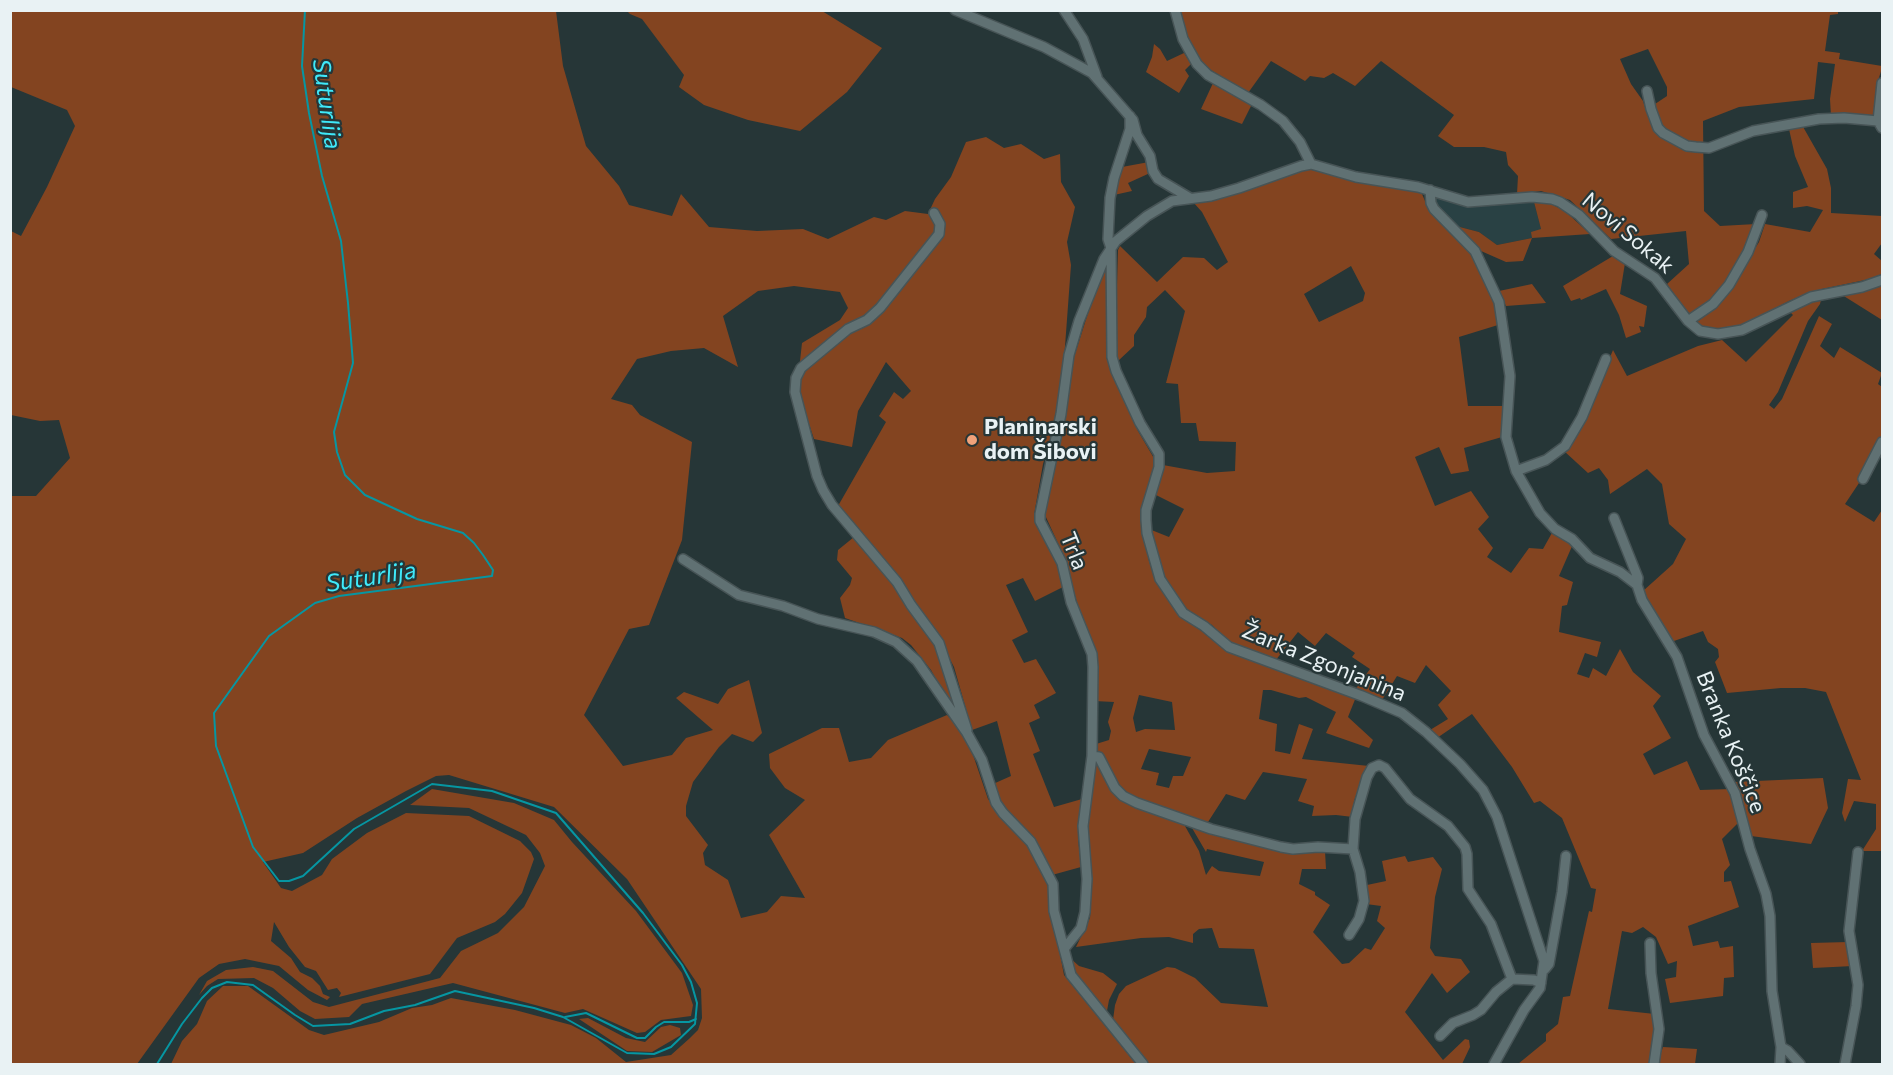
<!DOCTYPE html>
<html>
<head>
<meta charset="utf-8">
<style>
	body { margin:0 }
	#map { position:relative; width:1893px; height:1075px; overflow:hidden; background:#263637; font-family:Commissioner,sans-serif }
	canvas { display:block }
	.frame { position:absolute; inset:0; border:12px solid #e9f2f4; pointer-events:none }
</style>
</head>
<body>
<div id="map">
<canvas width="1893" height="1075"></canvas>
<div class="frame"></div>
</div>
<script>
const context = document.querySelector('canvas').getContext('2d');
context.lineJoin = 'round';
function fill(path, color) {
  context.fillStyle = color;
  context.fill(path, 'evenodd');
}
function poly(rows) {
  const path = new Path2D();
  for (const r of rows) {
    path.moveTo(r[0], r[1]);
    for (let i = 2; i < r.length; i += 2) path.lineTo(r[i], r[i + 1]);
  }
  return path;
}
function trace(path, color, width, dash) {
  context.strokeStyle = color;
  context.lineWidth = width;
  context.lineCap = dash ? 'butt' : 'round';
  context.setLineDash(dash || []);
  context.stroke(path);
}
function drawText(font, color, halo, rows, align = 'center') {
  context.font = font + ' Commissioner,sans-serif';
  context.lineWidth = 4.5;
  context.setLineDash([]);
  context.textBaseline = 'middle';
  context.strokeStyle = halo;
  context.fillStyle = color;
  for (const [text, x, y, turn = 0] of rows) {
    context.save();
    context.translate(x, y);
    context.rotate((+turn || 0) * Math.PI / 180);
    context.textAlign = isNaN(turn) ? turn : align;
    if (halo) context.strokeText(text, 0, 0);
    context.fillText(text, 0, 0);
    context.restore();
  }
}
const built = poly([
	[1436,196,1455,202,1483,206,1534,202,1541,229,1532,238,1497,245,1479,232,1456,226,1438,208,1433,200]
]);
const green = poly([
	[11,11,556,11,563,66,586,146,619,186,629,205,672,216,681,194,709,227,757,231,803,229,828,239,874,217,886,220,905,211,928,214,935,199,951,177,966,142,986,137,1004,148,1021,144,1044,159,1060,154,1061,182,1075,207,1067,242,1071,265,1064,360,1055,422,1043,464,1034,515,1056,558,1063,587,1035,601,1023,578,1006,585,1028,632,1012,640,1024,663,1036,659,1056,693,1034,705,1040,718,1029,723,1040,751,1033,754,1054,807,1082,799,1078,838,1081,867,1052,875,1042,853,1030,833,1004,807,993,784,1011,776,997,721,972,730,954,667,941,642,910,597,901,580,838,506,886,422,879,416,894,392,903,399,911,391,886,362,858,411,852,447,814,439,797,388,802,343,840,320,848,308,840,292,794,286,758,291,723,316,738,367,704,348,671,351,637,359,611,399,632,405,640,415,692,442,682,540,649,625,629,629,584,715,623,766,672,755,686,738,713,730,676,698,684,692,718,704,728,689,749,680,762,733,753,742,732,734,719,747,693,782,686,806,686,816,708,845,703,853,705,865,728,880,741,918,767,912,781,896,805,898,769,835,805,800,785,788,770,768,769,754,822,728,839,728,849,762,871,758,888,740,947,715,967,737,988,799,1023,838,1050,883,1051,906,1064,975,1136,1064,171,1064,182,1041,197,1024,207,1001,223,986,248,986,309,1030,324,1035,379,1022,412,1008,432,1005,451,998,515,1010,571,1025,596,1038,626,1062,671,1055,690,1038,698,1030,702,1018,701,989,627,879,554,807,449,775,436,776,406,791,357,818,303,853,263,862,281,888,292,891,322,875,332,859,367,833,406,813,469,816,520,841,531,852,534,859,522,893,505,914,495,922,457,938,430,974,339,997,341,993,337,988,328,990,316,971,305,967,289,947,274,922,271,941,291,958,300,972,312,978,320,986,323,994,330,997,327,1000,308,990,279,966,245,959,219,964,199,978,137,1064,11,1064,11,496,36,496,70,458,59,420,40,421,11,415,11,231,21,236,47,187,75,126,67,110,11,87],
	[627,11,822,11,882,48,847,92,800,131,748,120,704,105,679,87,684,75,642,19,630,14],
	[1180,11,1838,11,1838,14,1830,15,1825,51,1840,53,1839,59,1882,66,1882,68,1877,84,1875,116,1831,116,1830,99,1835,64,1818,62,1814,99,1739,107,1703,121,1704,211,1720,226,1756,224,1749,243,1721,289,1714,298,1692,315,1685,310,1667,284,1689,264,1686,231,1611,239,1570,200,1541,191,1517,194,1518,176,1508,165,1506,152,1484,147,1454,147,1438,136,1454,115,1381,61,1355,86,1333,73,1324,78,1310,76,1305,81,1271,61,1248,93,1206,67,1200,60,1187,39],
	[1648,49,1667,87,1667,96,1646,110,1643,101,1631,84,1620,59],
	[1154,44,1160,49,1167,61,1184,53,1191,64,1185,70,1189,76,1179,93,1146,72,1152,57],
	[1213,83,1252,104,1242,124,1201,109],
	[1802,125,1827,169,1831,188,1831,213,1882,216,1882,243,1874,254,1882,261,1882,274,1870,279,1822,289,1789,301,1742,326,1718,330,1705,328,1696,323,1720,302,1731,287,1759,242,1765,224,1810,232,1823,210,1807,206,1793,208,1793,192,1808,187,1795,156,1789,129],
	[1149,162,1150,173,1128,183,1132,191,1114,195,1115,184,1122,167],
	[1307,169,1328,173,1354,182,1418,191,1422,194,1428,208,1468,249,1495,299,1498,325,1459,337,1468,406,1504,406,1502,437,1464,448,1469,471,1451,474,1439,447,1415,457,1435,506,1471,491,1489,517,1478,529,1493,548,1487,557,1511,573,1529,548,1543,549,1553,531,1573,544,1559,576,1573,582,1567,605,1562,606,1559,632,1601,642,1597,657,1585,653,1577,674,1589,678,1593,668,1606,676,1620,649,1633,672,1661,696,1653,706,1671,738,1643,754,1654,775,1687,761,1700,790,1731,789,1739,822,1722,839,1730,865,1724,872,1724,882,1731,881,1739,907,1688,926,1693,946,1718,941,1720,948,1733,946,1734,977,1724,978,1723,996,1670,1003,1665,979,1676,977,1677,961,1668,964,1656,937,1643,927,1632,933,1622,931,1608,1009,1655,1014,1656,1039,1651,1064,1518,1064,1546,1041,1546,1034,1558,1024,1563,997,1570,996,1589,911,1592,912,1596,889,1591,888,1562,818,1540,801,1534,803,1512,767,1472,714,1437,738,1430,730,1448,719,1438,705,1451,691,1426,665,1415,683,1397,676,1382,700,1355,690,1370,669,1352,657,1355,653,1326,633,1315,646,1298,632,1275,661,1231,644,1212,625,1186,609,1169,587,1163,573,1149,529,1169,537,1184,509,1154,494,1163,465,1207,473,1235,471,1236,442,1199,441,1196,423,1181,423,1178,384,1166,383,1185,311,1165,290,1147,307,1146,317,1134,335,1134,346,1118,361,1115,352,1118,250,1120,246,1157,282,1183,257,1204,258,1217,270,1228,262,1202,212,1193,202,1230,195],
	[1351,266,1365,293,1363,301,1319,322,1304,294],
	[1534,202,1551,204,1565,211,1590,234,1532,238,1523,261,1506,262,1481,251,1456,226,1479,232,1497,245,1532,238,1531,232,1541,229],
	[1613,256,1625,263,1620,294,1647,306,1644,327,1639,326,1641,332,1626,338,1619,315,1606,289,1581,300,1580,298,1571,301,1563,286],
	[1103,266,1109,267,1106,357,1138,431,1155,460,1155,467,1142,514,1149,561,1156,581,1178,614,1198,628,1224,649,1319,686,1356,697,1348,717,1373,740,1369,748,1326,733,1336,712,1306,697,1299,698,1271,690,1263,690,1259,719,1277,724,1275,751,1290,754,1299,724,1313,729,1302,759,1369,766,1362,779,1354,801,1353,817,1336,815,1312,816,1314,806,1298,801,1307,779,1263,772,1245,800,1226,794,1208,822,1179,815,1129,794,1117,783,1101,756,1096,751,1096,744,1109,740,1111,731,1108,722,1114,702,1094,701,1098,684,1097,656,1081,616,1062,552,1045,515,1062,431,1074,357],
	[1139,695,1172,702,1175,730,1145,729,1136,732,1133,718],
	[1149,749,1191,757,1183,776,1173,776,1169,788,1156,785,1159,773,1141,769],
	[1532,284,1546,303,1506,306,1499,291],
	[1882,284,1882,320,1839,293,1868,290],
	[1816,299,1821,300,1820,304,1808,321,1778,392,1769,405,1774,409,1782,399,1819,316,1832,324,1820,346,1834,358,1840,347,1882,373,1878,384,1882,387,1882,435,1861,480,1845,504,1874,522,1882,510,1882,851,1862,851,1876,829,1876,804,1854,801,1845,822,1842,813,1848,779,1861,780,1826,692,1805,688,1781,688,1727,693,1715,662,1719,657,1718,649,1708,642,1703,631,1671,642,1643,591,1673,564,1686,539,1669,524,1662,484,1647,469,1610,494,1608,480,1599,468,1588,473,1564,451,1579,433,1613,350,1627,376,1698,346,1722,340,1746,362,1793,315,1789,311],
	[854,537,897,588,933,641,943,662,953,701,948,702,931,670,911,645,902,638,845,618,840,598,850,585,852,578,837,560,838,550],
	[1096,760,1114,794,1121,800,1179,822,1185,826,1199,851,1206,875,1212,866,1219,871,1260,876,1264,862,1207,849,1206,852,1192,828,1192,825,1281,852,1325,851,1326,869,1302,869,1299,884,1315,892,1315,895,1330,905,1313,932,1342,964,1349,963,1365,948,1371,950,1385,928,1377,921,1381,906,1366,904,1367,885,1386,881,1382,861,1405,856,1408,862,1433,857,1442,869,1435,897,1430,948,1435,956,1461,959,1470,972,1447,993,1432,973,1405,1012,1443,1060,1465,1039,1469,1040,1470,1047,1462,1064,1149,1064,1113,1020,1115,1005,1119,994,1126,986,1167,967,1175,968,1195,978,1221,1003,1268,1007,1254,949,1219,948,1212,928,1199,929,1193,934,1193,943,1169,937,1141,938,1076,947,1090,918,1092,878,1086,826,1090,813,1094,763],
	[1823,778,1828,808,1811,844,1751,836,1734,782],
	[432,789,514,803,554,820,572,842,636,911,682,973,693,1005,691,1016,661,1020,645,1032,637,1033,583,1009,565,1013,453,983,362,1004,349,1017,315,1019,300,1011,273,988,254,978,218,979,207,986,199,995,207,981,226,970,253,967,273,971,313,1002,329,1007,440,978,461,951,498,933,524,907,545,866,540,853,526,835,469,808,410,805],
	[1848,942,1853,966,1813,968,1811,943],
	[1070,958,1079,966,1103,973,1117,984,1109,1000,1107,1011,1105,1011,1073,971],
	[588,1018,626,1038,645,1042,661,1027,670,1025,680,1028,681,1035,652,1052,627,1051,579,1019],
	[1663,1047,1697,1049,1695,1064,1657,1064]
]);
const stream = poly([
	[565,1017,586,1013,637,1038,645,1038,656,1027,664,1022,689,1022,696,1019],
	[157,1064,182,1024,202,998,212,988,227,982,253,985,295,1015,313,1026,350,1024,384,1011,415,1005,455,991,534,1008,563,1017,627,1053,654,1054,671,1047,695,1024,697,1003,691,982,682,965,643,913,556,813,492,791,432,784,354,829,303,876,289,881,279,881,253,847,216,746,214,713,269,636,315,603,339,596,492,576,493,570,483,555,474,543,463,533,417,519,365,495,345,475,337,452,334,432,353,363,348,303,341,241,322,176,309,113,302,66,305,10]
]);
const street = poly([
	[955,10,1044,47,1092,73,1133,120,1137,135,1150,156,1153,171,1158,179,1190,198],
	[1064,10,1083,39,1097,77],
	[1175,10,1183,39,1197,64,1208,75,1261,105,1283,121,1300,142,1311,164,1356,177,1418,187,1468,202,1532,197,1552,199,1560,202,1579,215,1614,251,1655,278,1688,321,1700,331,1718,334,1742,330,1811,297,1862,287,1882,280],
	[1882,83,1878,121,1882,128],
	[1647,91,1651,109,1658,128,1663,133,1687,146,1696,147,1709,148,1753,131,1819,119,1844,118,1878,121],
	[1130,116,1130,129,1114,178,1110,198,1108,239,1111,248,1112,357,1116,371,1140,423,1159,454,1159,467,1146,510,1146,520,1147,533,1160,579,1183,613,1204,626,1229,647,1362,696,1402,713,1426,732,1460,764,1483,790,1497,817,1544,961,1540,988,1524,1010,1494,1064],
	[1430,190,1431,203,1434,209,1475,251,1499,302,1510,376,1506,437,1516,471,1540,513,1555,529,1572,539,1590,558,1620,572,1637,585],
	[934,213,940,224,939,234,880,308,867,320,848,329,801,368,796,378,795,392,817,476,823,490,832,505,897,582,911,605,939,643,967,730],
	[1688,321,1713,304,1729,285,1748,252,1762,215],
	[1516,471,1546,460,1565,446,1582,417,1606,359],
	[1863,479,1882,442],
	[1614,518,1638,578,1637,585,1642,600,1677,657,1704,735,1735,793,1750,849,1766,894,1770,916,1772,991,1781,1047,1780,1064],
	[683,559,739,595,783,606,818,619,874,632,896,642,917,661,967,733,982,760,996,803,1003,813,1031,842,1053,884,1054,911,1071,975,1143,1064],
	[1092,756,1099,757,1115,788,1123,796,1137,803,1211,829,1281,847,1293,849,1318,847,1353,849],
	[1349,935,1359,919,1364,901,1360,872,1353,849,1355,819,1367,777,1372,768,1379,765,1385,768,1410,799,1448,826,1465,847,1467,854,1468,889,1491,924,1512,979,1534,980,1541,983],
	[1650,943,1651,973,1659,1029,1654,1064],
	[1064,949,1081,928,1085,912,1087,879,1083,826,1092,756,1093,667,1092,654,1071,602,1062,563,1040,521,1040,514,1061,414,1069,355,1079,321,1104,259,1116,241,1147,216,1172,201,1211,196,1239,188,1301,166,1311,164],
	[1545,969,1549,964,1562,892,1566,856],
	[1440,1036,1453,1023,1473,1015,1481,1010,1496,992,1512,979],
	[1781,1047,1788,1051,1800,1064],
	[1845,1064,1856,1006,1858,985,1849,931,1858,852]
]);
const markers = [
	[972,440,6,"#f0a27a"]
];
const streetNames = [
	["Novi Sokak",1628,233,40],
	["Trla",1074,551,68],
	["Žarka Zgonjanina",1324,662,22],
	["Branka Koščice",1731,742,68]
];
const poiNames = [
	["Planinarski",984,427],
	["dom Šibovi",984,452]
];
const waterNames = [
	["Suturlija",327,104,82],
	["Suturlija",371,577,-9]
];
fill(built, '#294144');
fill(green, '#834420');
trace(stream, '#0696a2', 2);
trace(street, '#475456', 12);
trace(street, '#607173', 9);
for (const [x, y, r, color] of markers) {
  const dot = new Path2D();
  dot.arc(x, y, r, 0, 2 * Math.PI);
  context.fillStyle = color;
  context.fill(dot);
  trace(dot, '#263637', 2);
}
drawText('22px', '#e9f2f4', '#263637', streetNames);
drawText('bold 22px', '#e9f2f4', '#263637', poiNames, 'left');
drawText('italic 24px', '#3fe9fa', '#263637', waterNames);
</script>
</body>
</html>
